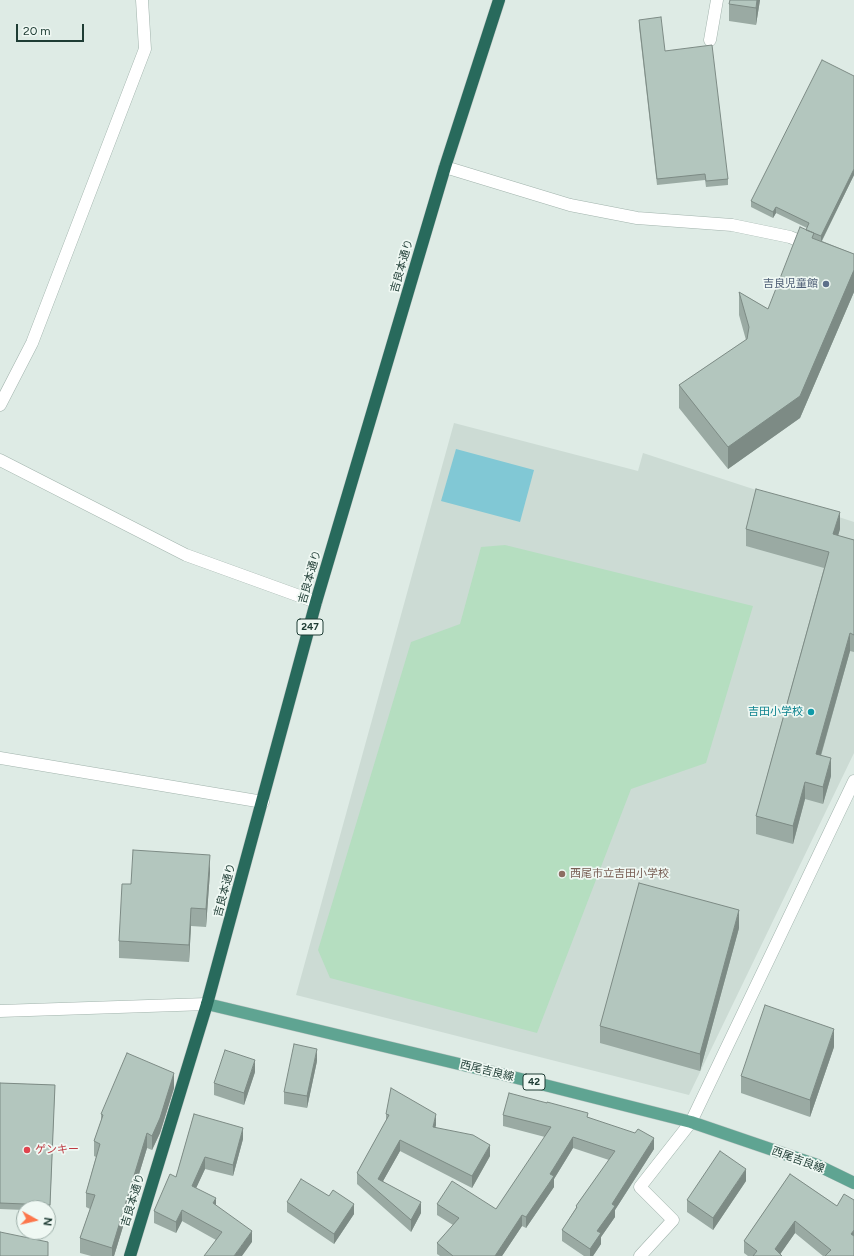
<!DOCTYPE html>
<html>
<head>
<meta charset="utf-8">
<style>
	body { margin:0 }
	#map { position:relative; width:854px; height:1256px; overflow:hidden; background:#deebe5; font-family:Figtree,sans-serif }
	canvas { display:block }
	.north { position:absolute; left:16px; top:1200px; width:40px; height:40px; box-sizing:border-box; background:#eff8f3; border:1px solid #9bada7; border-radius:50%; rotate:98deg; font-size:11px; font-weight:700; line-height:16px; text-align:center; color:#1e3c34 }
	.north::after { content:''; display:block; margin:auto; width:14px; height:18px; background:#fc764b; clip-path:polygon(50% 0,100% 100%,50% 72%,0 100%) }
	.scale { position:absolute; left:16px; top:24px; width:68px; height:18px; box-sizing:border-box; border:2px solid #1e3c34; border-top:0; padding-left:5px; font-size:12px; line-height:14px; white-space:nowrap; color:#1e3c34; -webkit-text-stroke:3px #eff8f3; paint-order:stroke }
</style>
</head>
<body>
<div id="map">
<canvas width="854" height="1256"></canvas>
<div class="north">N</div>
<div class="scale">20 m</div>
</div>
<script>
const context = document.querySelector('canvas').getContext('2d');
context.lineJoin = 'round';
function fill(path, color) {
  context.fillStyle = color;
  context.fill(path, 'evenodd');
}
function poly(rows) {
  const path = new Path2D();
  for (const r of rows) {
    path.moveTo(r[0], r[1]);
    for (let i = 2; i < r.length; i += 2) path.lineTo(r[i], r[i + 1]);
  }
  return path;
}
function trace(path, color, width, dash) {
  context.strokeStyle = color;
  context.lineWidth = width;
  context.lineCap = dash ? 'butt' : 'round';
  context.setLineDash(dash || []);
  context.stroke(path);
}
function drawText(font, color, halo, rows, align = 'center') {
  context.font = font + ' Figtree,"Noto Sans JP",sans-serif';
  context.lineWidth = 3.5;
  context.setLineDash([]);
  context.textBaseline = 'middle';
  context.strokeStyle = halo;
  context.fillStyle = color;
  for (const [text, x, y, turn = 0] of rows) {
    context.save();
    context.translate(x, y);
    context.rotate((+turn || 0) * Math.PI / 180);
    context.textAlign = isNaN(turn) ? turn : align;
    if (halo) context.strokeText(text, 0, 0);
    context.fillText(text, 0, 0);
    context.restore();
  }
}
const built = poly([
	[454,423,638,471,643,453,854,522,854,753,689,1095,296,995]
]);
const green = poly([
	[505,545,753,606,706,763,631,789,537,1033,330,978,318,950,411,642,460,624,481,547]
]);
const water = poly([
	[456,449,534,470,520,522,441,501]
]);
const minor = poly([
	[710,40,717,0],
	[445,167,570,205,637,218,732,225,790,237,811,246],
	[0,405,32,343,145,49,142,0],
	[0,460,186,555,316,602],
	[0,758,263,802],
	[0,1011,207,1004],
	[640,1256,673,1220,640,1187,691,1122,854,781]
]);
const major = poly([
	[207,1004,501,1074,691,1122,817,1165,854,1183]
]);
const highway = poly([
	[130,1256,207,1004,316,602,445,167,499,0]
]);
const wall = poly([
	[760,0,756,25,729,21,729,4],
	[639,20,665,51,728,179,728,185,706,187,705,180,657,185,639,26],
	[854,76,854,175,822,241,854,254,854,292,800,418,728,469,679,408,679,385,746,340,739,315,739,292,768,309,807,228,776,213,773,218,751,207,751,201],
	[746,529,840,529,838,536,854,540,854,652,850,651,821,756,831,776,823,804,805,799,793,844,756,834,756,816,824,568,746,546],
	[210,872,206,927,191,926,189,962,119,958,119,941,131,884],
	[739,928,700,1071,600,1043,600,1026],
	[834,1047,810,1117,741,1093,741,1076],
	[317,1061,307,1108,284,1104,284,1092],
	[255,1072,244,1105,214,1095,214,1083],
	[0,1083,55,1085,50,1211,48,1210,48,1208,24,1208,24,1210,0,1209],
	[174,1088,160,1133,152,1150,147,1148,114,1256,91,1256,80,1253,80,1238,90,1209,86,1207,86,1193,96,1157,94,1156,94,1141,101,1121,101,1114],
	[194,1114,243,1139,233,1176,205,1169,196,1188,216,1205,252,1242,216,1240,182,1221,176,1233,154,1223,154,1211,176,1177],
	[386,1114,436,1125,435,1127,490,1156,472,1188,400,1151,383,1181,421,1213,411,1232,357,1184,357,1173,386,1121],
	[503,1115,588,1117,654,1149,615,1210,615,1217,601,1237,601,1244,593,1256,584,1256,562,1241,562,1230,576,1208,576,1206,609,1160,573,1148,554,1179,554,1187,526,1228,522,1226,502,1256,440,1256,437,1254,437,1243,453,1225,437,1215,437,1204,496,1209,545,1137,503,1126],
	[790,1174,837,1206,854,1256,823,1256,795,1233,780,1254,782,1256,748,1256,744,1253,744,1241],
	[746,1181,713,1230,687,1212,687,1200],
	[329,1196,354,1214,334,1244,287,1212,287,1202]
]);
const shadedWall = poly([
	[757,0,760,0,756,25,756,8],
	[854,169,854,175,821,242,821,236],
	[776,207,776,213,773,218,773,212],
	[854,270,854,292,800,418,728,469,728,447],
	[840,512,840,529,833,552,833,534],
	[850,633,850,651,816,772,816,754],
	[831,758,831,776,823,804,823,787],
	[805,782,805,799,793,844,793,826],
	[210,855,210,872,206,927,206,909],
	[191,908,191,926,189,962,189,945],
	[739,910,739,928,700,1071,700,1054],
	[834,1029,834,1047,810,1117,810,1100],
	[317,1049,317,1061,307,1108,307,1096],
	[255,1060,255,1072,244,1105,244,1093],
	[174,1073,174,1088,160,1133,152,1150,152,1136],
	[436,1114,436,1125,433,1138,433,1127],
	[243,1128,243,1139,233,1176,233,1165],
	[147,1133,147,1148,114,1256,112,1256,112,1248],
	[573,1137,573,1148,554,1179,554,1187,526,1228,526,1217,550,1174],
	[654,1138,654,1149,615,1210,615,1217,601,1237,601,1244,593,1256,590,1256,590,1249,597,1231,612,1204],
	[400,1140,400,1151,378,1190,378,1179],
	[490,1145,490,1156,472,1188,472,1176],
	[205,1157,205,1169,192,1197,192,1186],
	[746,1169,746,1181,713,1230,713,1218],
	[216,1198,216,1209,213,1203],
	[421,1202,421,1213,411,1232,411,1220],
	[354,1204,354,1214,334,1244,334,1234],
	[182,1210,182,1221,176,1233,176,1222],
	[522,1215,522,1226,502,1256,495,1256],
	[795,1221,795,1233,779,1256,775,1249],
	[854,1230,854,1242,851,1234],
	[252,1231,252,1242,242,1256,234,1256]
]);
const building = poly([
	[730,0,757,0,756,8,729,4,730,0],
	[661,17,665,51,712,45,728,179,706,181,705,174,657,179,639,20,661,17],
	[822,60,854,76,854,169,821,236,806,230,809,223,776,207,773,212,751,201,822,60],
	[800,227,814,233,812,238,854,254,854,270,800,396,728,447,679,385,747,339,749,327,739,292,768,309,800,227],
	[756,489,840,512,833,534,854,540,854,635,850,633,816,754,831,758,823,787,805,782,793,826,756,816,829,552,746,529,756,489],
	[133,850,210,855,206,909,191,908,189,945,119,941,122,884,131,884,133,850],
	[639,883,739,910,700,1054,600,1026,639,883],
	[765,1005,834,1029,810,1100,741,1076,765,1005],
	[294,1044,317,1049,307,1096,284,1092,294,1044],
	[225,1050,255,1060,244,1093,214,1083,225,1050],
	[127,1053,174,1073,160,1118,152,1136,147,1133,112,1248,80,1238,95,1195,86,1193,100,1144,94,1141,103,1115,101,1114,127,1053],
	[0,1083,55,1085,50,1205,0,1203,0,1083],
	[391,1088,436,1114,433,1127,473,1135,490,1145,472,1176,400,1140,378,1179,421,1202,411,1220,357,1173,389,1115,386,1114,391,1088],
	[509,1093,547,1103,547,1102,588,1113,587,1117,635,1133,638,1129,654,1138,612,1204,615,1206,597,1231,601,1233,590,1249,562,1230,577,1207,576,1206,615,1151,573,1137,550,1174,554,1176,526,1217,522,1215,495,1256,453,1256,437,1243,459,1218,437,1204,452,1181,496,1209,551,1127,503,1115,509,1093],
	[194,1114,243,1128,233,1165,205,1157,192,1186,216,1198,213,1203,252,1231,234,1256,204,1256,222,1232,182,1210,176,1222,154,1211,170,1174,176,1177,194,1114],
	[720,1151,746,1169,713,1218,687,1200,720,1151],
	[790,1174,837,1206,844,1194,854,1200,854,1230,851,1234,854,1236,854,1256,825,1256,831,1250,795,1221,775,1249,782,1256,753,1256,757,1251,744,1241,790,1174],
	[301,1179,329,1196,333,1190,354,1204,334,1234,287,1202,301,1179],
	[0,1232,48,1242,48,1256,0,1256,0,1232]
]);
const markers = [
	[826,284,4,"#5c6f8a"],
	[811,712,4,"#0f9aa8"],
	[562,874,4,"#8d6e63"],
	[27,1150,4,"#e0444e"]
];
const shields = [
	[310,627,26],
	[534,1082,22]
];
const shieldNames = [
	["247",310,627],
	["42",534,1082]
];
const streetNames = [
	["吉良本通り",402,266,-74],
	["吉良本通り",310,577,-74],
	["吉良本通り",225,890,-75],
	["西尾吉良線",487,1071,14],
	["西尾吉良線",798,1160,20],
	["吉良本通り",133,1200,-73]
];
const serviceNames = [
	["吉良児童館",818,284]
];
const cultureNames = [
	["吉田小学校",803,712]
];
const educationNames = [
	["西尾市立吉田小学校",570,874]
];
const healthNames = [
	["ゲンキー",35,1150]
];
fill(built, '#ccdbd4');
fill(green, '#b5dec0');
fill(water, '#81c8d5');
trace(minor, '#a1b3ac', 13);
trace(major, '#c0c8c6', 13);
trace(highway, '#c0c8c6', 13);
trace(minor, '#fff', 12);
trace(major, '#5fa492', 12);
trace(highway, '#286a5c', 12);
fill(wall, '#9aaaa3');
fill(shadedWall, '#7d8b85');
fill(building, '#b3c6be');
trace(building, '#7d8b85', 1);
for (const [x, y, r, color] of markers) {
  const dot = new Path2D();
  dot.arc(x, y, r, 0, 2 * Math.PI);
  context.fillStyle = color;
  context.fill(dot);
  trace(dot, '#eff8f3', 1.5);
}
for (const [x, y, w] of shields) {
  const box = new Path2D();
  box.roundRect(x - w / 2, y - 8, w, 16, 3);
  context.fillStyle = '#eff8f3';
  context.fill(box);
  trace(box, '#1e3c34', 1);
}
drawText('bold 10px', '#1e3c34', null, shieldNames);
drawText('11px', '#1e3c34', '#eff8f3', streetNames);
drawText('11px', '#4e5e75', '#eff8f3', serviceNames, 'right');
drawText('11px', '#0d838f', '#eff8f3', cultureNames, 'right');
drawText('11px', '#785e54', '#eff8f3', educationNames, 'left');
drawText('11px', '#be3a42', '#eff8f3', healthNames, 'left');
</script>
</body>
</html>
